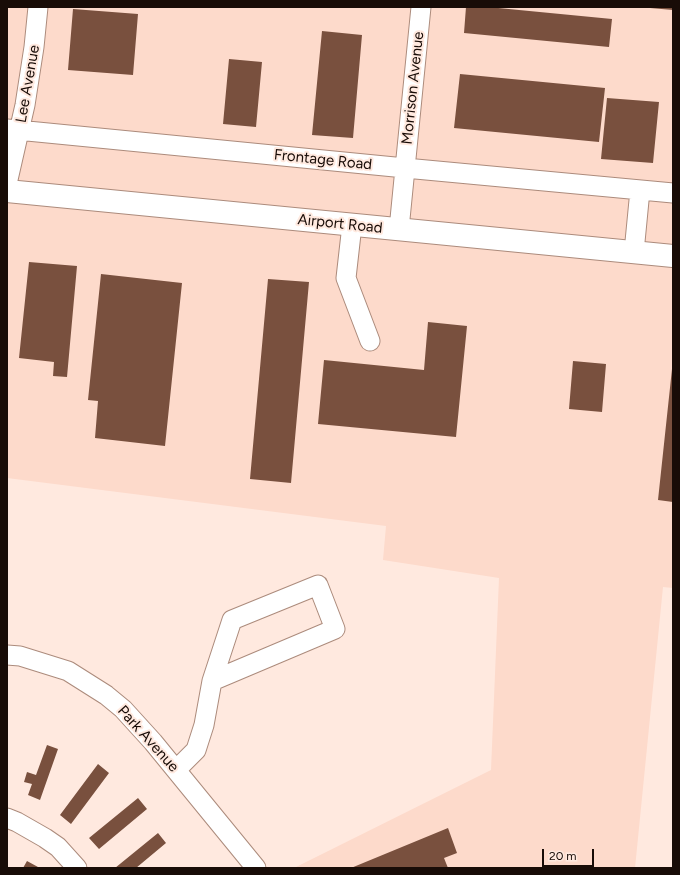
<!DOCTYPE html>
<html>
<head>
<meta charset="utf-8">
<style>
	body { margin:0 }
	#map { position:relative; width:680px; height:875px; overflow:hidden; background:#ffe9df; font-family:Figtree,sans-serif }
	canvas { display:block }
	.frame { position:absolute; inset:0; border:8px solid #180c07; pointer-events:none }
	.scale { position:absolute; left:542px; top:849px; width:52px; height:18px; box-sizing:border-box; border:2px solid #180c07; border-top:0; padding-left:5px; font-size:12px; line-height:14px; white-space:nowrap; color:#180c07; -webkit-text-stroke:3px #ffe9df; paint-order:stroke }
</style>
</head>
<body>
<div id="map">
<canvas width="680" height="875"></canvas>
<div class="frame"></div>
<div class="scale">20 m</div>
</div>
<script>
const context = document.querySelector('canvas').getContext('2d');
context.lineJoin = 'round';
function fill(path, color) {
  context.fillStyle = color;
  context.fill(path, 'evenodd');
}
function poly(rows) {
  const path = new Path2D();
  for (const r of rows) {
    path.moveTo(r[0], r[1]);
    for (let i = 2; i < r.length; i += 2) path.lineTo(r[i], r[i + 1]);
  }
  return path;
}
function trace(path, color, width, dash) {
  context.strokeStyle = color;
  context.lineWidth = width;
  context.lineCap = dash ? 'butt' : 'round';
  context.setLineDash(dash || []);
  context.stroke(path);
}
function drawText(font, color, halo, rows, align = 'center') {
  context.font = font + ' Figtree,sans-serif';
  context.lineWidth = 4;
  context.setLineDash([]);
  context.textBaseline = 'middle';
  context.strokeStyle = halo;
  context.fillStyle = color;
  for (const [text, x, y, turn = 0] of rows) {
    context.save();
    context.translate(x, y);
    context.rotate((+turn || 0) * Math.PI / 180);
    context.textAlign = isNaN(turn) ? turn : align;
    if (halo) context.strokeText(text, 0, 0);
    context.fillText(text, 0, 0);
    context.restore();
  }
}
const built = poly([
	[7,7,673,7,673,588,663,587,635,868,294,868,491,770,499,578,383,560,386,526,7,478]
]);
const building = poly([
	[466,7,488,7,612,19,609,47,464,33],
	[650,7,673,7,673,10,650,8],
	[73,9,138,14,133,75,68,70],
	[322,31,362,35,353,138,312,135],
	[229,59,262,62,256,127,223,124],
	[460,74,605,88,599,142,454,128],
	[607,98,659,102,653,163,601,159],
	[29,262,77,266,67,377,53,376,54,362,19,358],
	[101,274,182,283,165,446,95,438,98,401,88,400],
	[268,279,309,282,291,483,250,479],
	[428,322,467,326,456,437,318,424,324,360,424,370],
	[573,361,606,364,602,412,569,409],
	[672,369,673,369,673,502,658,500],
	[47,745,58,749,40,800,28,795,32,784,24,782,27,772,36,775],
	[98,764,109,773,71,824,60,815],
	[138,798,147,809,99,849,89,838],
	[448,828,457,853,444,858,448,868,351,868],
	[158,833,166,843,136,868,115,868],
	[27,861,38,867,37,868,23,868]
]);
const minor = poly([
	[7,129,405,168,673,193],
	[7,184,25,105,34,47,38,7],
	[352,225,346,278,370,341],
	[399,229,421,7],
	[634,252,640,190],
	[7,655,20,656,68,671,106,695,123,709,153,742,256,868],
	[176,770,196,750,204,725,212,681,232,620,318,585,335,629,212,681],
	[7,818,17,822,45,838,58,847,77,868]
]);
const major = poly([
	[7,191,673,256]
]);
const streetNames = [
	["Lee Avenue",28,84,-80],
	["Morrison Avenue",413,88,-84],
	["Frontage Road",323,160,6],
	["Airport Road",340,224,6],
	["Park Avenue",148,739,48]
];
fill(built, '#fddacb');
fill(building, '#79503e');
trace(minor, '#ac8b7c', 21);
trace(major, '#ac8b7c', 24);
trace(minor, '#fff', 19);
trace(major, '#fff', 22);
drawText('15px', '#180c07', '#ffe9df', streetNames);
</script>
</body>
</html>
